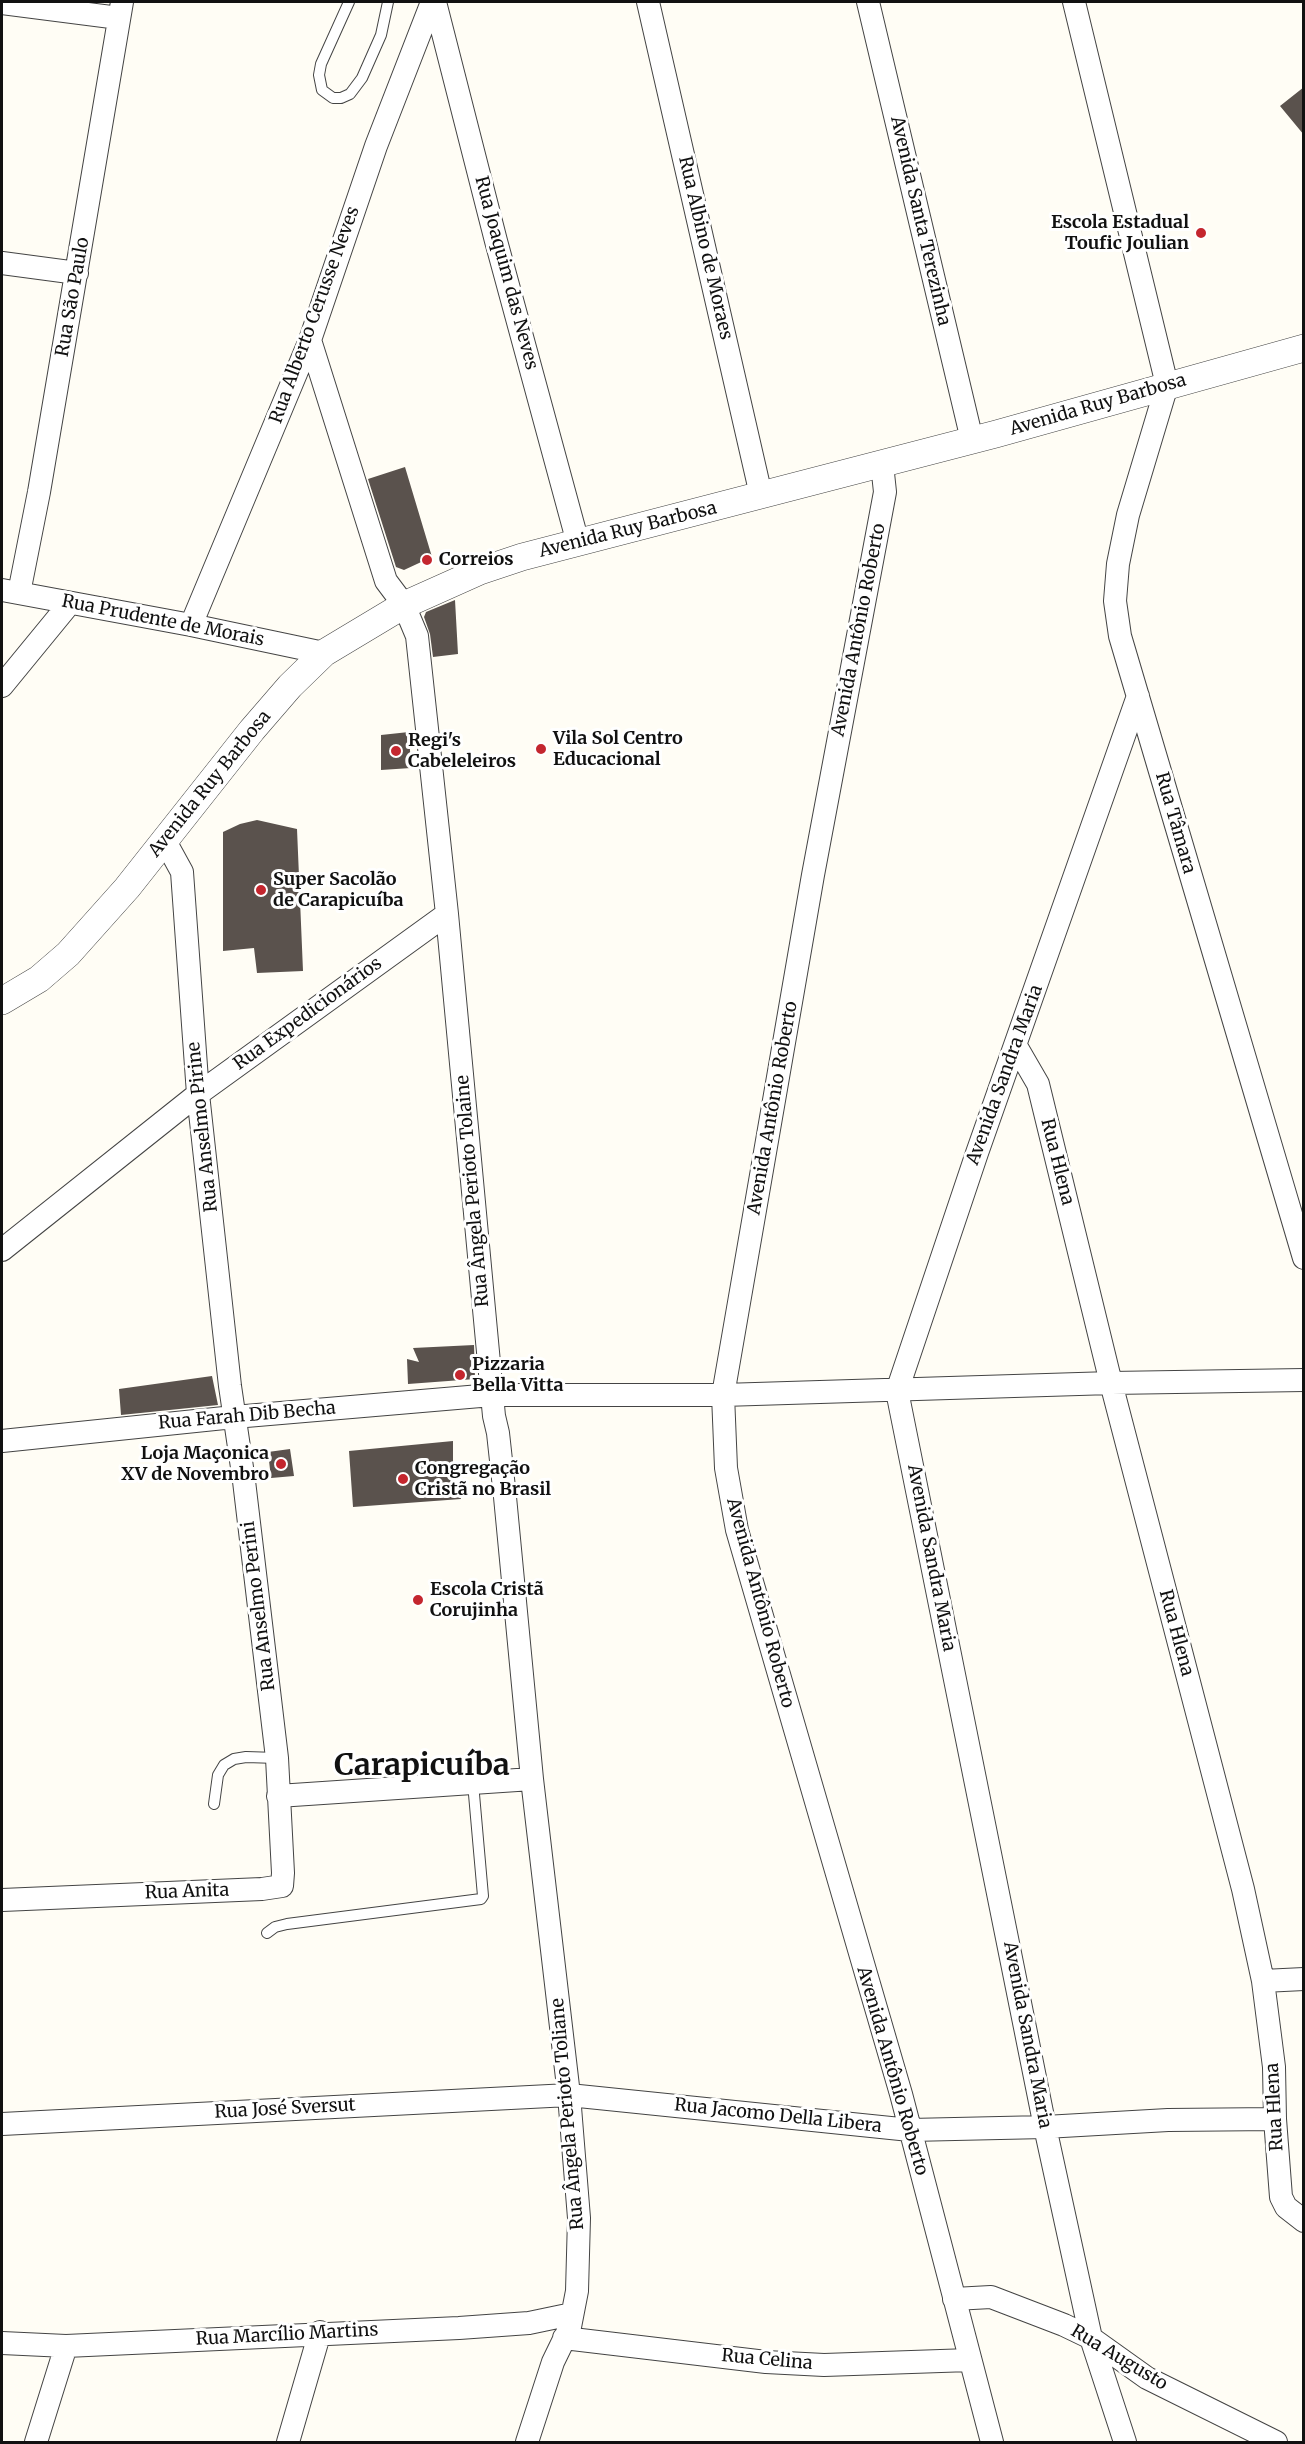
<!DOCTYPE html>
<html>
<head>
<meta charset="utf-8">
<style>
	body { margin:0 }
	#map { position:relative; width:1305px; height:2444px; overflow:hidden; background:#fffdf5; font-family:Merriweather,serif }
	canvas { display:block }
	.frame { position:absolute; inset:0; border:3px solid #111; pointer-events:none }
</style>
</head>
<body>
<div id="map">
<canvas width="1305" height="2444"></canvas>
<div class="frame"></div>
</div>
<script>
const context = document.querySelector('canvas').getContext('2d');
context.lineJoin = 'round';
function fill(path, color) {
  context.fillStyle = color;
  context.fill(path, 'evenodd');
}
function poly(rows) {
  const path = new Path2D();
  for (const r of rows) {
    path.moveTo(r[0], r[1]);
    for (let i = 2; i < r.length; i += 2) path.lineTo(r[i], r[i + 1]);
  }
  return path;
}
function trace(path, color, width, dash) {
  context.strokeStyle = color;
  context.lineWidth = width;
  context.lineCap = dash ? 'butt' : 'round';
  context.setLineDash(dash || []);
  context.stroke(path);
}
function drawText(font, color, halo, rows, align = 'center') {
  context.font = font + ' Merriweather,serif';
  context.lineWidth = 6;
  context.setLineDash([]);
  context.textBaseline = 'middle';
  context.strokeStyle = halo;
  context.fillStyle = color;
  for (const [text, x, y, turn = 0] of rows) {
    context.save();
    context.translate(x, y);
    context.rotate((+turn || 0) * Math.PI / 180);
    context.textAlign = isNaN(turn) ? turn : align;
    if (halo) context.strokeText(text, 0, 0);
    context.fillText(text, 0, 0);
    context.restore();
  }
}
const building = poly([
	[1304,87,1304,135,1280,106],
	[405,467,432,557,404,570,396,567,368,479],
	[455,600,458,654,433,657,430,634,424,617,426,612],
	[409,732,411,768,381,770,381,735],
	[257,820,297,829,303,971,257,973,254,948,223,951,223,832,240,824],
	[474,1345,475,1379,408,1384,407,1359,419,1362,413,1348],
	[212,1376,218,1405,121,1415,119,1389],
	[453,1441,453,1468,461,1499,353,1507,349,1451],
	[290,1449,294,1476,271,1478,268,1452]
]);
const service = poly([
	[349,2,321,64,319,75,322,90,333,98,341,98,350,94,362,78,381,35,388,2],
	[214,1804,218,1775,224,1765,234,1759,246,1757,277,1758],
	[267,1933,275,1927,287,1924,481,1899,483,1896,473,1783]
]);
const minor = poly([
	[435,2,496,241,578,543],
	[648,2,761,495],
	[868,2,972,440],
	[1074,2,1167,385,1128,515,1118,564,1115,601,1120,636,1304,1258],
	[2,3,119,18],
	[2,263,77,273],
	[310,340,386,581,404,605,417,636,447,914,494,1416,498,1433,505,1497,532,1779,569,2095,579,2218,577,2291,570,2327,553,2362,527,2442],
	[882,464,885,492,813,875,723,1395,726,1468,737,1530,901,2094,992,2442],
	[2,590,191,625,324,653],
	[19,593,39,492,122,2],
	[191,625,310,340,376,146,432,2],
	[2,686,70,603],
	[1016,1046,1038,1084,1111,1383,1243,1889,1263,1981,1274,2067,1275,2119,1281,2197,1286,2207,1304,2221],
	[2,1250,198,1094,447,914],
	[2,1441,234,1417,492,1395,723,1395,1111,1383,1304,1380],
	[278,1796,532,1779],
	[2,1900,262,1889,282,1886,283,1873,277,1758,244,1481,230,1386,198,1094,182,872,165,841],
	[1263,1981,1304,1979],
	[2,2124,569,2095,910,2130,1045,2127,1168,2120,1275,2119],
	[954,2299,991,2297,1064,2325,1091,2338,1147,2378,1276,2442],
	[564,2338,766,2362,824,2365,970,2360],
	[2,2343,66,2346,459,2328,529,2323,572,2314],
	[36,2442,66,2346],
	[288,2442,320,2332],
	[1125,2442,1091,2338,1045,2127,897,1391,977,1153,1138,696]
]);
const tertiary = poly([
	[2,1001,39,979,68,954,127,888,252,730,290,686,324,653,404,605,480,571,522,557,996,434,1304,348]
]);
const markers = [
	[1201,233,6,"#c4262e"],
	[427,560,6,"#c4262e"],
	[541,749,6,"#c4262e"],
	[396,751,6,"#c4262e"],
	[261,890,6,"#c4262e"],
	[460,1375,6,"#c4262e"],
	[281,1464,6,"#c4262e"],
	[403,1479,6,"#c4262e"],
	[418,1600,6,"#c4262e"]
];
const streetNames = [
	["Avenida Santa Terezinha",920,221,77],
	["Rua Albino de Moraes",705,248,77],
	["Rua Joaquim das Neves",506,273,75],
	["Rua São Paulo",73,297,-80],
	["Rua Alberto Cerusse Neves",315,315,-70],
	["Avenida Ruy Barbosa",1098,405,-16],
	["Avenida Ruy Barbosa",628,530,-14],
	["Rua Prudente de Morais",163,621,11],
	["Avenida Antônio Roberto",859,630,-79],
	["Avenida Ruy Barbosa",210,784,-51],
	["Rua Tâmara",1175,823,74],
	["Rua Expedicionários",308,1014,-36],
	["Avenida Sandra Maria",1005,1075,-70],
	["Avenida Antônio Roberto",773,1108,-80],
	["Rua Anselmo Pirine",203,1127,-96],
	["Rua Hlena",1057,1162,76],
	["Rua Ângela Perioto Tolaine",473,1191,-95],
	["Rua Farah Dib Becha",247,1416,-5],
	["Avenida Sandra Maria",931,1558,79],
	["Avenida Antônio Roberto",760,1603,75],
	["Rua Anselmo Perini",259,1606,-97],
	["Rua Hlena",1176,1633,75],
	["Rua Anita",187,1892,-2],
	["Avenida Sandra Maria",1027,2035,79],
	["Avenida Antônio Roberto",892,2071,74],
	["Rua Hlena",1275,2107,-93],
	["Rua José Sversut",285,2109,-3],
	["Rua Ângela Perioto Toliane",568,2114,-95],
	["Rua Jacomo Della Libera",778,2116,6],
	["Rua Marcílio Martins",287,2335,-3],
	["Rua Augusto",1119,2358,31],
	["Rua Celina",767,2360,5]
];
const poiNames = [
	["Escola Estadual",1189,223,"right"],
	["Toufic Joulian",1189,244,"right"],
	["Correios",439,560],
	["Vila Sol Centro",553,739],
	["Educacional",553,760],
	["Regi's",408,741],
	["Cabeleleiros",408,762],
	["Super Sacolão",273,880],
	["de Carapicuíba",273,901],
	["Pizzaria",472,1365],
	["Bella Vitta",472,1386],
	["Loja Maçonica",269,1454,"right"],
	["XV de Novembro",269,1475,"right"],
	["Congregação",415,1469],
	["Cristã no Brasil",415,1490],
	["Escola Cristã",430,1590],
	["Corujinha",430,1611]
];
const townNames = [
	["Carapicuíba",422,1767]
];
fill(building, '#5a524d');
trace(service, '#444', 12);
trace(minor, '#444', 24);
trace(tertiary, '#444', 28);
trace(service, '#fff', 10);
trace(minor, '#fff', 22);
trace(tertiary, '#fff', 27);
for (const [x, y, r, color] of markers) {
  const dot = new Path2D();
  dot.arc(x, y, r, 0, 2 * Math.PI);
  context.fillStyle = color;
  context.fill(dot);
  trace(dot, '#fff', 2);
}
drawText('18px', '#111', '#fff', streetNames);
drawText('bold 18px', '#111', '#fff', poiNames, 'left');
drawText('bold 30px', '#111', '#fff', townNames);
</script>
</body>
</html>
